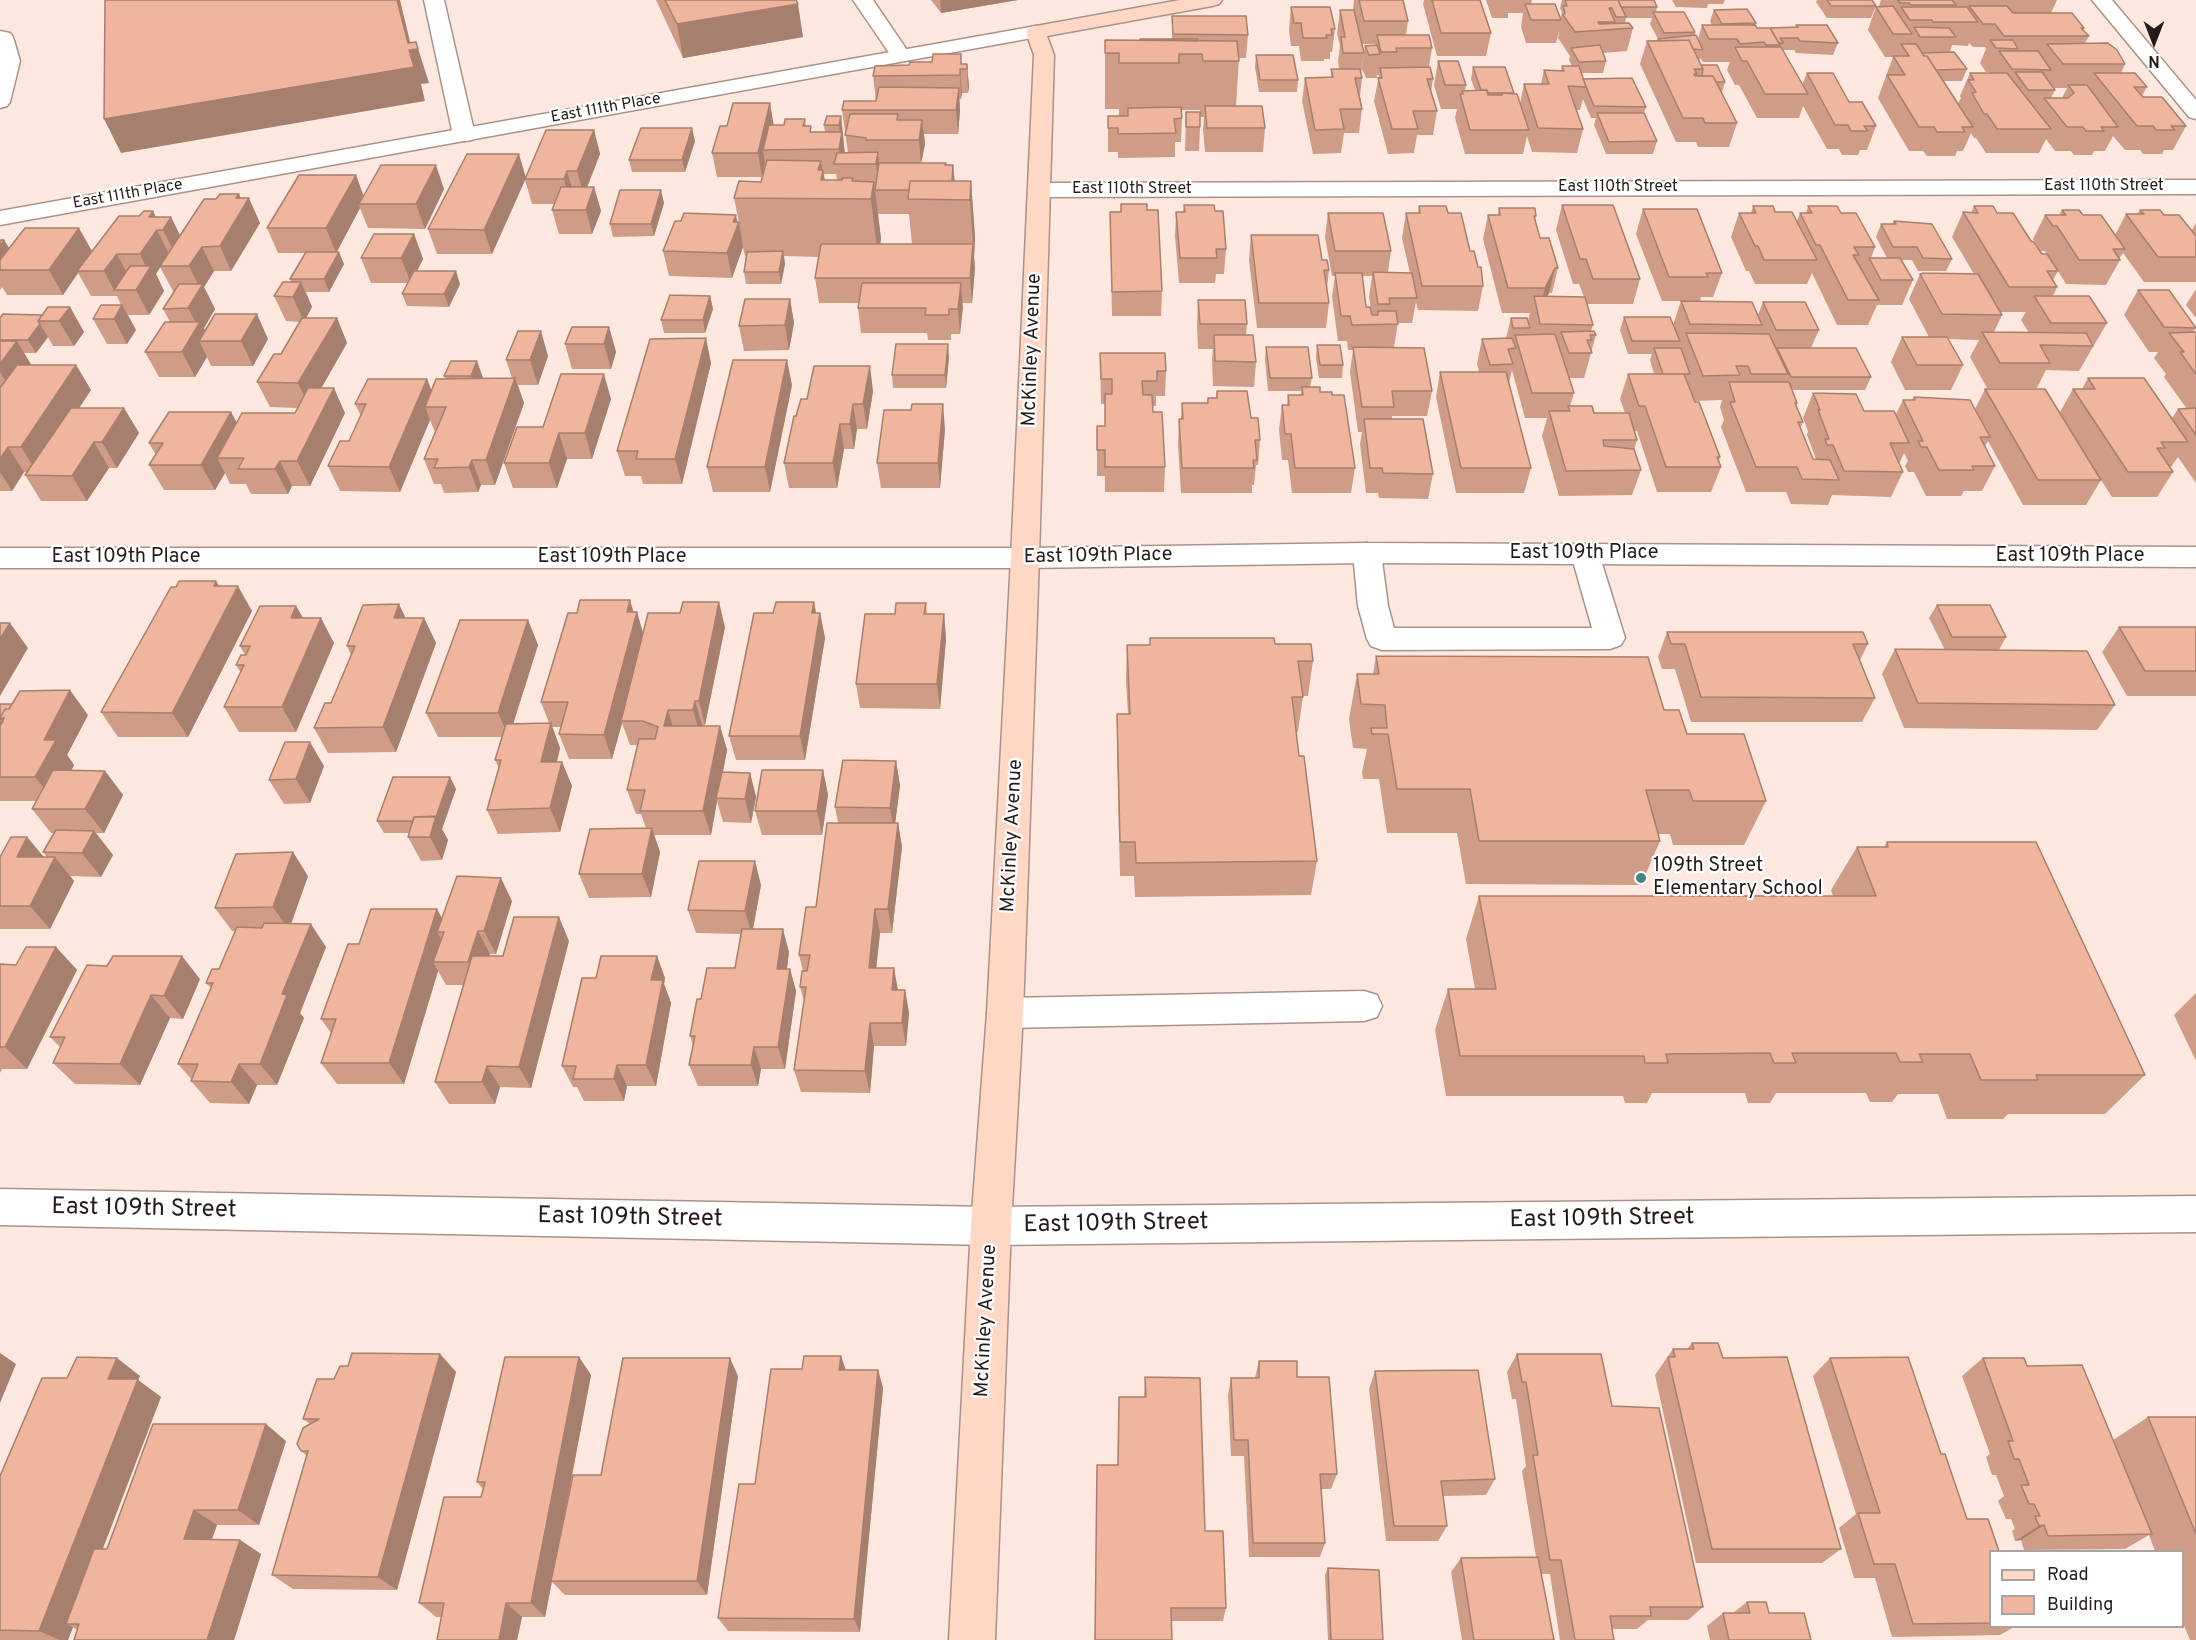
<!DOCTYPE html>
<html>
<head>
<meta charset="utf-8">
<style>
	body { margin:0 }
	#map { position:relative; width:2196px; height:1640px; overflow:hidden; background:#fde8e0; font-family:Overpass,sans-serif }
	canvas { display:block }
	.legend { position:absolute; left:1989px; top:1550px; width:195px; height:78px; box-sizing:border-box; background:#fff; border:2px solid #a8a4a3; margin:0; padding:8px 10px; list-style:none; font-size:18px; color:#251c19 }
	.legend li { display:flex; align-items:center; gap:12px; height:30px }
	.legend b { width:30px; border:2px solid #a8a4a3 }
	.north { position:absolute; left:2124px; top:12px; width:60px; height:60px; -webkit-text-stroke:4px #fff; paint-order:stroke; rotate:180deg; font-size:16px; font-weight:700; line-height:24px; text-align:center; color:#251c19 }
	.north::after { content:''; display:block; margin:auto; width:21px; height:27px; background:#251c19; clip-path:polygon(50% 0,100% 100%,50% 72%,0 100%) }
</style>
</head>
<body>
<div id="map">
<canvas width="2196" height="1640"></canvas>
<ul class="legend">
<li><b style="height:8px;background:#ffd7c5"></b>Road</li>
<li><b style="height:16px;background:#efb59d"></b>Building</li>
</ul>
<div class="north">N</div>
</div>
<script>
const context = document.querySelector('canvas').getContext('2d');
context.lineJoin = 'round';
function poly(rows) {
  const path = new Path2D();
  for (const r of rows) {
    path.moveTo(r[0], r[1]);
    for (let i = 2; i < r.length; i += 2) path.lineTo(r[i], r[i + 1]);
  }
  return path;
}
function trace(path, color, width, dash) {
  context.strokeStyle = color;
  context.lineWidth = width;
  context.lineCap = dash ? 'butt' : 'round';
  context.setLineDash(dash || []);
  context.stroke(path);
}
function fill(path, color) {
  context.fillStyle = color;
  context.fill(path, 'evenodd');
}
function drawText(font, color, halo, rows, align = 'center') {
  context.font = font + ' Overpass,sans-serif';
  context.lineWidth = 4.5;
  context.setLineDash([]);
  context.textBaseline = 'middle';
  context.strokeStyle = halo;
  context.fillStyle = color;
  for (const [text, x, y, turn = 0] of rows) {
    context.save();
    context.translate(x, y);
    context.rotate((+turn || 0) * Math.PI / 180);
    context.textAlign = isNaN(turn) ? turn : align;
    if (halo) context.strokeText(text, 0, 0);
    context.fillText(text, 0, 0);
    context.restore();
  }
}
const lane = poly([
	[424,0,444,0,475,135,472,140,464,141,456,140,453,135,424,0],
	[853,0,873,0,911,56,908,60,894,60,853,0],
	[0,31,10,33,13,37,20,61,10,102,7,106,0,108,0,31],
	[1367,543,1377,546,1381,553,1388,606,1394,628,1592,628,1571,554,1575,547,1585,544,1595,547,1599,554,1625,638,1621,645,1610,649,1382,650,1371,646,1367,639,1358,606,1353,553,1357,546,1367,543],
	[1364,991,1377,995,1382,1006,1377,1017,1364,1021,1005,1028,992,1024,987,1013,992,1002,1005,998,1364,991]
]);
const street = poly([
	[2092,0,2112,0,2196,100,2196,119,2189,117,2092,0],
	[1036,26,1043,28,1046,32,1043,36,0,225,0,211,1036,26],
	[2196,180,2196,194,1040,197,1032,195,1029,190,1032,185,1040,183,2196,180],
	[1367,543,2196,547,2196,567,1367,563,1025,568,0,568,0,548,1025,548,1367,543],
	[0,1189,991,1207,2196,1196,2196,1232,991,1245,0,1225,0,1189]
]);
const secondary = poly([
	[1180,0,1222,0,1219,4,1212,6,1047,36,1054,55,1039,558,1023,1013,1011,1226,995,1640,949,1640,971,1226,987,1013,1011,558,1034,55,1026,32,1029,28,1036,26,1180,0]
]);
const wall = poly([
	[656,0,796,0,803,37,683,58],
	[931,0,1018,0,941,13],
	[1354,0,1403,0,1408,21,1406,35,1432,48,1429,67,1433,79,1431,92,1437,111,1433,135,1417,135,1414,153,1388,154,1374,101,1379,75,1377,75,1377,78,1366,78,1362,69,1365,46,1375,45,1375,44,1361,44,1364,53,1361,74,1362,78,1360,96,1362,109,1359,133,1344,133,1341,153,1313,154,1302,101,1305,78,1331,77,1331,69,1339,69,1338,61,1340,46,1337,34,1340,10,1353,10],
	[1424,0,1480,0,1491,33,1486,56,1437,56,1423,4],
	[1486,0,1532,0,1531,4,1560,19,1562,13,1560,8,1562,0,1654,0,1657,7,1656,12,1695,32,1695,35,1698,39,1702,25,1712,25,1710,21,1714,10,1756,23,1755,25,1757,28,1770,28,1796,27,1796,25,1838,43,1833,55,1796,53,1794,50,1782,50,1802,85,1807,73,1849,102,1876,126,1867,150,1860,150,1858,155,1842,155,1839,149,1827,149,1803,106,1799,118,1757,118,1739,85,1735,85,1727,70,1730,62,1703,62,1700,58,1699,61,1701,65,1725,82,1722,93,1737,123,1729,147,1698,147,1696,142,1676,142,1640,64,1647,41,1658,41,1658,39,1650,24,1652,18,1626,18,1625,23,1633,28,1627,51,1603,53,1606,61,1603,73,1581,73,1583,79,1646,107,1644,113,1657,141,1653,154,1606,154,1594,125,1596,118,1591,118,1583,99,1580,110,1576,110,1583,129,1577,153,1532,152,1527,136,1523,154,1465,154,1455,118,1457,109,1441,109,1434,85,1438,61,1466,85,1465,91,1475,90,1471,79,1473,67,1514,93,1514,94,1520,104,1524,84,1541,84,1544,70,1561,71,1562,66,1572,66,1569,60,1570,56,1558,38,1559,33,1559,31,1556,43,1526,43,1521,27,1523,13,1508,13,1508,18,1492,18],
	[1672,0,1725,0,1723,4,1708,4,1707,8,1676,7],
	[1817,0,1872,0,1876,6,1871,18,1827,18,1816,2],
	[1881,0,2057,0,2051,13,2084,28,2083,30,2089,36,2085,43,2125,64,2121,73,2147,87,2142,96,2186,126,2173,150,2164,150,2162,154,2143,154,2140,150,2125,150,2113,136,2105,151,2094,151,2092,155,2074,155,2071,151,2055,151,2046,139,2039,153,1986,153,1976,138,1974,138,1971,133,1963,151,1957,151,1955,156,1927,156,1923,151,1909,151,1878,98,1893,57,1885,57,1868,30,1876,7,1879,7,1879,6],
	[1969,43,1973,47,1985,47,1986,49,1980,63,1986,72,1990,72,1990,73,1970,73,1960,96,1961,98,1958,103,1944,81,1962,81,1967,69,1950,52,1952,45,1968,46],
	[2053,88,2067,88,2062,98,2051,98,2055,90],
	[1291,7,1335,29,1332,52,1330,52,1330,59,1324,59,1324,61,1301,61,1299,46,1291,46,1289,30],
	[1172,16,1248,35,1246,58,1239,58,1236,106,1265,128,1263,152,1205,152,1203,129,1204,117,1200,117,1200,110,1181,110,1182,118,1181,142,1175,142,1175,157,1118,158,1118,152,1108,152,1108,116,1119,116,1119,109,1105,109,1105,40,1140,40,1172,39],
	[1256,55,1298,80,1297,92,1259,92,1255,67],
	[962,64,967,64,969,87,968,93,962,93,961,99,959,99,960,111,958,134,924,134,925,144,921,163,953,165,955,181,971,181,975,238,974,257,975,268,972,303,962,303,960,334,951,334,951,340,928,340,927,333,861,333,858,308,859,303,819,303,815,278,819,257,784,256,785,264,781,284,746,284,744,272,746,256,745,256,743,247,732,278,669,276,663,251,739,222,734,198,761,182,765,166,765,164,762,177,717,177,712,153,727,126,770,103,773,125,784,125,805,119,806,126,812,132,825,132,824,125,841,116,845,153,848,153,842,110,876,101,873,76],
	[824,174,836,174,837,180,825,180],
	[878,214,909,214,912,244,880,244,881,239],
	[1186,112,1200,127,1199,151,1185,151],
	[594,130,600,154,587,187,594,187,601,211,592,234,559,234,552,210,555,204,532,204,525,180,492,254,437,254,428,229,526,177],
	[695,141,685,172,632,172,629,160],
	[356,175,363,196,444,189,425,229,368,228,360,208,337,252,344,264,329,292,306,292,312,307,306,318,337,318,347,343,321,388,345,413,310,486,292,486,288,494,251,494,246,484,230,484,225,473,215,490,164,490,149,465,156,455,149,443,231,412,237,423,295,413,298,408,270,407,257,382,281,354,300,322,286,321,274,296,291,282,290,279,305,253,278,253,267,228],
	[241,198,260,223,231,271,214,271,204,287,215,309,204,328,205,331,268,339,253,366,211,366,207,357,195,377,159,377,145,352,170,322,163,309,174,291,173,291,160,267,156,274,164,291,149,315,128,315,136,330,127,344,107,344,93,319,121,305,117,296,91,296,78,273,63,295,7,295,2,287,0,290,0,240,4,240,9,248,92,252,156,217,171,217,180,235],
	[664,203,654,236,613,237,610,224],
	[1184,205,1215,211,1226,249,1224,274,1216,274,1215,283,1179,283,1175,236,1176,212,1183,212],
	[1562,205,1640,279,1633,304,1587,304,1593,325,1591,331,1596,335,1584,378,1569,378,1574,393,1570,406,1594,413,1625,413,1620,399,1628,374,1654,374,1650,360,1652,354,1628,354,1620,330,1624,317,1673,325,1681,301,1662,301,1636,234,1643,209,1722,273,1713,297,1701,297,1700,301,1758,315,1763,302,1819,330,1811,348,1871,377,1865,390,1792,390,1797,403,1796,406,1803,422,1800,429,1813,459,1816,459,1807,435,1808,431,1803,418,1813,393,1864,411,1896,414,1903,400,1912,400,1914,397,1975,409,1985,389,2060,412,2073,389,2082,389,2088,378,2172,418,2178,409,2187,409,2164,377,2166,374,2154,358,2158,352,2149,352,2124,315,2138,290,2196,328,2193,332,2196,332,2196,483,2178,457,2171,467,2170,467,2173,472,2157,497,2112,497,2101,480,2086,505,2023,505,1988,441,1985,446,1995,466,1982,491,1964,491,1961,496,1926,496,1914,472,1908,472,1905,466,1908,461,1904,453,1899,464,1903,472,1891,497,1832,495,1828,505,1791,504,1786,492,1746,492,1721,427,1724,420,1720,407,1722,400,1694,401,1720,457,1719,461,1721,467,1711,492,1657,492,1637,431,1634,431,1637,440,1634,450,1641,470,1632,495,1559,496,1542,436,1547,418,1525,418,1512,370,1509,383,1531,468,1524,493,1456,493,1436,397,1440,372,1479,372,1477,364,1482,339,1506,338,1511,318,1528,321,1530,313,1502,313,1483,239,1488,215,1498,215,1499,208,1536,216,1535,220,1540,238,1558,268,1552,293,1549,293,1547,296,1584,297,1579,284,1573,284,1556,230],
	[1419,206,1448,213,1470,251,1483,286,1478,311,1418,310,1416,302,1412,323,1398,323,1394,347,1432,391,1427,416,1392,416,1392,419,1433,474,1428,499,1379,498,1378,493,1366,493,1360,444,1362,432,1358,432,1350,372,1353,350,1348,350,1347,341,1338,341,1332,297,1335,276,1332,276,1325,237,1328,213,1391,251,1388,272,1410,273,1402,238,1406,213,1418,213],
	[1362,276,1372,276,1369,297,1371,309,1366,307],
	[1753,206,1775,212,1797,221,1800,213,1806,213,1808,206,1841,213,1875,247,1871,258,1887,258,1876,237,1881,224,1892,224,1894,221,1952,259,1946,271,1918,271,1912,260,1901,260,1913,280,1902,305,1877,305,1868,325,1837,325,1812,273,1807,284,1755,284,1749,271,1746,271,1731,237,1739,213,1751,213],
	[1974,206,1997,213,2031,241,2042,254,2047,255,2045,251,2041,251,2033,239,2045,215,2059,215,2062,210,2083,215,2115,235,2126,214,2137,214,2140,210,2164,215,2192,230,2196,223,2196,282,2144,282,2123,253,2119,259,2120,260,2106,285,2066,284,2058,271,2053,280,2057,287,2053,296,2107,323,2079,371,2046,370,2037,388,1987,388,1970,357,1979,340,1948,339,1963,365,1951,390,1905,390,1891,362,1902,337,1929,337,1909,299,1920,274,1974,274,1952,237,1963,212,1971,213],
	[2000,312,2026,312,2021,320,2029,333,1994,332,2002,315],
	[1147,210,1162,291,1161,316,1112,316,1110,212],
	[414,234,423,259,417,271,460,284,449,307,407,306,402,294,408,283,371,283,361,258],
	[1251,235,1329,270,1327,288,1329,303,1326,328,1257,328,1249,260],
	[2196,289,2196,318,2186,305],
	[710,296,713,309,705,333,664,333,661,320],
	[790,299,794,323,789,350,744,351,739,326],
	[1198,300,1247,324,1246,335,1256,362,1254,387,1213,386,1212,360,1213,349,1198,349,1197,325],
	[70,307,84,332,74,346,53,346,48,337,36,353,24,353,31,365,76,365,91,390,79,408,124,408,139,433,117,468,109,468,87,501,41,501,25,475,27,472,24,472,12,491,0,491,0,318,42,315],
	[609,327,616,352,611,369,572,369,565,344],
	[1317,345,1343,365,1342,378,1319,378,1316,358],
	[1266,347,1312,378,1310,387,1320,392,1332,395,1355,468,1351,493,1292,493,1288,460,1282,460,1279,430,1282,405,1287,405,1288,395,1301,395,1301,391,1268,391,1265,360],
	[1100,353,1166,371,1165,396,1156,396,1156,406,1152,406,1153,412,1165,467,1164,492,1105,492,1105,476,1097,476,1097,426,1105,426,1105,404,1101,404],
	[548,356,538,385,518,385,524,403,495,485,481,485,478,492,444,493,441,484,434,484,424,459,435,432,430,420,400,492,340,491,328,466,349,441,361,416,355,404,432,390,445,379,444,376,451,361,483,378,512,378,506,360],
	[949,357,946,388,893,388,892,375],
	[711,363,682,484,643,484,641,476,625,476,617,451],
	[792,385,770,492,713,492,707,467],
	[873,391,867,429,857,429,854,449,844,449,837,488,789,488,784,463,796,416,807,399],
	[1217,391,1251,418,1260,440,1258,465,1256,465,1254,485,1252,485,1252,493,1181,493,1178,445,1179,419,1181,419,1182,403,1207,403,1208,398,1216,398],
	[611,399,592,459,567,459,557,488,513,488,504,463,543,427],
	[945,429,940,488,881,488,877,463],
	[216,581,219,586,252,611,188,737,118,737,101,712,176,587],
	[814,602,816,613,820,613,825,638,805,760,736,760,729,736,773,613],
	[926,603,927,614,944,614,946,639,940,709,860,708,856,684,895,614],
	[1937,605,2006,637,1999,650,2115,705,2097,730,1904,728,1882,674,1895,649,1945,650,1929,618],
	[296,606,303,618,334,643,296,732,239,732,224,707,241,673,236,665,245,655,240,646],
	[634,612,637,612,643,633,725,627,705,725,702,726,720,726,727,750,723,772,750,773,756,797,751,823,723,822,717,801,711,835,654,835,660,852,651,897,589,898,579,874,646,828,641,814,636,814,627,790,638,745,630,745,622,723,612,759,569,759,559,734,561,727,552,727,560,748,557,762,562,762,572,786,560,832,498,834,487,810,499,768,495,760,502,737,438,737,426,713,528,620,538,645,513,724,549,723,541,702],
	[406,618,424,618,436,643,396,752,328,753,314,728,331,703,351,655,347,646],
	[2119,627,2196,627,2196,696,2127,696,2102,652],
	[1667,632,1868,644,1860,660,1875,698,1862,722,1691,722,1675,669,1662,669,1658,657],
	[1275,644,1313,661,1308,696,1303,696,1298,732,1296,732,1299,756,1317,861,1311,895,1135,897,1134,876,1120,876,1117,750,1117,714,1128,714,1126,681,1127,645],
	[1376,656,1664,710,1687,734,1766,801,1744,845,1673,845,1670,834,1658,834,1660,841,1641,885,1466,884,1457,833,1387,833,1379,779,1363,779,1362,772,1367,749,1353,748,1349,719,1357,674,1373,674],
	[0,704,88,715,67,755,74,765,71,771,105,771,123,795,104,833,96,833,113,855,101,877,70,876,74,881,50,929,0,929,0,857,27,837,44,857,47,857,43,852,54,833,51,833,32,809,36,801,0,801],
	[896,761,900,786,895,823,898,823,902,847,892,933,880,933,876,968,898,990,905,990,909,1013,906,1046,874,1046,870,1093,801,1092,794,1070,804,1001,800,987,803,971,799,955,816,907,838,823,835,807],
	[324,766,310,803,284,804,269,780],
	[823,770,828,795,822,835,762,835,755,811],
	[450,777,456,789,442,829,448,840,442,860,421,861,408,837,410,833,384,833,377,821],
	[1887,842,2145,1075,2105,1114,2008,1114,2003,1119,1947,1119,1938,1094,1898,1094,1892,1102,1870,1102,1866,1093,1776,1093,1770,1103,1748,1103,1745,1093,1652,1093,1647,1103,1625,1103,1623,1096,1446,1096,1435,1030,1448,989,1475,989,1466,939,1479,896,1833,896,1831,890,1857,847,1884,847],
	[308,876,291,923,326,947,300,1013,304,1018,277,1085,257,1085,249,1104,210,1103,191,1081,192,1080,178,1064,211,988,206,983,219,969,235,931,232,931,215,908],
	[761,885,753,929,789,952,787,969,790,969,796,991,785,1069,761,1069,758,1086,698,1086,689,1065,693,1045,690,1036,701,999,735,968,741,934,696,933,688,910],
	[512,901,496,954,490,954,489,956,503,956,569,941,531,1088,500,1087,495,1104,449,1104,435,1082,464,985,446,985,438,971,404,1084,337,1084,321,1063,331,1033,321,1019,359,944,442,918],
	[56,947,77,970,27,1069,2,1069,0,1073,0,964,16,965],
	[657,956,665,978,664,984,671,1003,656,1086,627,1086,624,1101,584,1101,577,1087,573,1087,562,1066,596,978],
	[87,965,200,979,183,1019,170,1018,140,1085,75,1084,53,1063,60,1047,50,1037],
	[2196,993,2196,1061,2174,1015],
	[1692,1343,1723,1358,1841,1549,1822,1563,1696,1563,1655,1375,1673,1349,1687,1349],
	[440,1354,456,1372,397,1590,293,1589,272,1575,307,1456,301,1451,310,1424,303,1419,334,1379,348,1366],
	[1517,1354,1612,1406,1703,1607,1688,1620,1648,1620,1637,1629,1612,1629,1614,1640,1560,1640,1550,1574,1541,1574,1554,1640,1462,1640,1451,1572,1461,1558,1536,1557,1522,1471,1526,1466,1516,1399,1512,1399,1507,1372],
	[579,1357,591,1375,562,1529,601,1475,738,1376,707,1595,565,1595,552,1582,545,1617,522,1617,517,1640,437,1640,442,1617,436,1617,419,1603,481,1497,483,1489,477,1482],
	[1830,1358,1941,1454,1967,1519,1990,1551,1990,1626,2016,1626,2000,1635,1892,1637,1875,1578,1854,1578,1839,1528,1856,1514,1813,1376],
	[1983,1358,2027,1366,2113,1440,2148,1417,2196,1417,2196,1640,2190,1640,2182,1621,2182,1551,2155,1551,2149,1535,2125,1549,2024,1550,2021,1540,2015,1541,2012,1531,2015,1529,2011,1519,2006,1519,1998,1501,2004,1496,1996,1475,1992,1475,1986,1457,1990,1454,1962,1376],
	[1259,1361,1297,1377,1337,1474,1331,1489,1321,1489,1325,1543,1320,1557,1249,1557,1244,1456,1231,1456,1228,1395,1231,1378,1255,1378],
	[845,1370,878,1370,883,1388,860,1632,728,1631,718,1618,755,1484],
	[1375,1371,1495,1479,1486,1495,1443,1496,1447,1526,1438,1541,1386,1541,1369,1389],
	[140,1376,138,1380,161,1397,102,1549,107,1549,286,1441,259,1525,217,1525,212,1539,240,1540,261,1554,234,1640,74,1640,77,1630,73,1627,68,1640,0,1640,0,1476,67,1378],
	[1145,1377,1205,1531,1226,1608,1223,1621,1172,1621,1118,1465,1144,1397],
	[1328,1568,1383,1640,1328,1640,1325,1575],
	[1747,1602,1769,1613,1811,1640,1710,1640,1707,1626,1723,1613,1733,1613]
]);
const shadedWall = poly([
	[397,0,400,0,412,50,416,42,429,83,421,84,425,101,121,153,104,119,408,43],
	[940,0,1018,0,941,13],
	[798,4,803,37,683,58,677,24],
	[967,64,969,87,968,93,967,69],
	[960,69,962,93,961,99,960,75],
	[959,88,960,111,958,134,956,110],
	[770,103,774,127,763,150,765,164,762,177,758,153],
	[841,116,845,156,841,164,839,149,841,139,839,125],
	[922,120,925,144,921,164,919,140],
	[692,128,695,141,685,172,682,160],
	[594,130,600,154,584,195,577,171],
	[878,152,880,177,879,188,876,164],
	[519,154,526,178,492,254,484,230],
	[821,161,823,173,823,170,827,199,823,199,818,170],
	[436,165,444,189,425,229,416,204],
	[953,165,955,190,951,186],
	[567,171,574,195,570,204,564,179],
	[356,175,365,200,359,204,360,208,336,253,326,228],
	[971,181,975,238,974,257,975,268,972,303,970,278,973,244,970,200],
	[874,182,881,239,878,257,871,199],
	[594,187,601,211,592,234,586,210],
	[661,190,664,203,654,236,651,224],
	[239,194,244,206,249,198,260,223,231,271,220,246,236,198],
	[153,211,162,230,157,230,169,254,156,274,164,291,149,315,136,290,148,271,140,254,149,217],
	[736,215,738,225,739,222,743,247,732,278,727,253,733,222],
	[171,217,183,242,175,254,163,230],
	[79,228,93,253,77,271,78,273,63,295,49,270],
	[414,234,423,259,411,283,401,258],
	[4,240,19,264,0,270,0,246],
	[202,247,214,271,204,287,215,309,204,328,210,341,199,341,207,357,195,377,182,352,198,327,188,308,200,288,189,266],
	[783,251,785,264,781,284,779,272],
	[339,252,344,264,329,292,324,279],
	[117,254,130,279,114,290,104,271],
	[1555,268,1549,293,1539,313,1545,288],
	[456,271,460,284,449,307,444,294],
	[301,282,312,307,304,322,293,297],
	[961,283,963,308,960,334,958,309],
	[710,296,713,309,705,333,703,320],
	[790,299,794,323,789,350,785,325],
	[122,305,136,330,127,344,114,319],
	[70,307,84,332,74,346,59,321],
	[257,314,268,339,253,366,241,341],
	[337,318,347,343,310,408,298,383],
	[40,324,48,337,36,353,28,340],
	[609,327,616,352,611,369,604,344],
	[541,331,548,356,538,385,530,360],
	[706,338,711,363,682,484,675,459],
	[17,341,32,366,13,393,0,372,0,364],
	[948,344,949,357,946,388,945,375],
	[787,360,792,385,770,492,765,467],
	[477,361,486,386,480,401,471,376],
	[76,365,91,390,37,472,21,447],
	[870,366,873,391,867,429,863,404],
	[604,374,611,399,592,459,585,433],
	[515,378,524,403,495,485,486,460],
	[427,379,437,404,425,407,430,420,400,492,389,467],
	[334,388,345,413,310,486,297,461],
	[853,404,857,429,854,449,850,424],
	[943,404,945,429,940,488,938,463],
	[124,408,139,433,117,468,102,442],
	[231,412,244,437,217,458,225,473,215,490,201,465],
	[840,424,844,449,837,488,833,463],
	[559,433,567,459,557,488,549,463],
	[94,442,109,468,87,501,72,476],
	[8,447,24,472,12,491,0,472,0,459],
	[472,460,481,485,478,492,469,467],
	[280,461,292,486,288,494,275,469],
	[216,581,229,603,238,586,252,611,188,737,172,713,214,586],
	[630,600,635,617,637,612,644,637,621,721,622,723,612,759,604,735,627,612],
	[719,602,725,627,705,725,699,701],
	[814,602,818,624,820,613,825,638,805,760,800,736],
	[399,604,411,629,394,618],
	[296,606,310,630,291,618],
	[944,614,946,639,940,709,937,684],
	[321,618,334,643,296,732,282,707],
	[424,618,436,643,396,752,383,727],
	[528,620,538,645,509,737,498,713],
	[0,623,10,623,28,648,0,696],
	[70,690,88,715,67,755,74,765,55,801,35,777,44,740],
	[695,701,702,725,700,735,693,710],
	[668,710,675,735,664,726],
	[551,723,560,748,551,786,541,762],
	[720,726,727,750,718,798,716,798,717,801,711,835,703,811],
	[310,742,324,766,310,803,296,779],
	[896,761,900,786,894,832,890,808],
	[562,762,572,786,560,832,550,808],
	[823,770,828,795,822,835,817,811],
	[105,771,123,795,104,833,85,809],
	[750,773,756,797,751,823,745,799],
	[450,777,456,789,442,829,448,840,442,860,430,837,436,816],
	[898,823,902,847,892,933,888,909],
	[652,828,660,852,651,897,642,874],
	[94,831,113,855,101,877,82,853],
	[27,837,47,861,17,857],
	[293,852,308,876,289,930,273,907],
	[55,857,74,881,50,929,30,906],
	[755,861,761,885,752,934,745,911],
	[501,878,512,901,496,954,484,931],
	[437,909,450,933,437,932,446,947,433,962,438,971,404,1084,389,1063],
	[875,909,880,933,874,990,869,968],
	[559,917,569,941,531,1088,519,1067],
	[311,924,326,947,300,1013,304,1018,277,1085,260,1064,282,994],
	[783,929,789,952,784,991,777,969],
	[478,931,490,954,480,985,468,962],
	[56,947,77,970,27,1069,5,1047],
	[182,956,200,979,183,1019,164,996],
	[657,956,665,978,664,984,671,1003,656,1086,646,1065,651,980],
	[894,968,898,990,892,990],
	[790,969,796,991,785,1069,778,1047],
	[905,990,909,1013,906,1046,902,1023],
	[151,995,170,1018,140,1085,120,1064],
	[870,1023,874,1046,870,1093,865,1071],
	[754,1047,761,1069,758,1086,751,1065],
	[239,1064,257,1085,249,1104,231,1082],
	[617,1065,627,1086,624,1101,614,1079],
	[487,1066,500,1087,495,1104,482,1082],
	[0,1353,16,1364,0,1403],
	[440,1354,456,1372,397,1590,378,1577],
	[841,1356,847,1373,839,1370],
	[579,1357,591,1375,545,1617,531,1603],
	[117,1358,140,1376,138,1380,161,1397,74,1624,66,1624,73,1627,68,1640,60,1640,39,1631,108,1379],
	[730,1358,738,1376,707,1595,697,1581],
	[878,1370,883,1388,860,1632,854,1619],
	[266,1424,286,1441,259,1525,238,1510],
	[194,1510,217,1525,207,1553,184,1539],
	[2044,1525,2021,1540,2015,1541,2039,1526],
	[240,1540,261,1554,234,1640,207,1640],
	[506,1603,522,1617,517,1640,499,1640]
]);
const building = poly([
	[105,0,397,0,408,43,416,42,418,49,409,50,414,67,104,119,105,0],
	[665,0,796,0,798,4,677,24,665,0],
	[1359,0,1403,0,1408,21,1364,21,1359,0],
	[1432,0,1480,0,1491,33,1441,33,1432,0],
	[1565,0,1618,0,1626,17,1616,17,1612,8,1609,8,1615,22,1598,22,1599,24,1629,23,1633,28,1575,32,1563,15,1565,13,1563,6,1567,6,1565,0],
	[1618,0,1654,0,1657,7,1621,7,1618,0],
	[1827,0,1872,0,1876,6,1831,6,1827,0],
	[1898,0,1952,0,1956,5,1911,5,1909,3,1900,3,1898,0],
	[1525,4,1555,4,1561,20,1531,20,1525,4],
	[1893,6,1912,34,1893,34,1876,7,1893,6],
	[1969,6,2007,6,2013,13,2072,13,2084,28,2081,28,2089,36,2004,36,1995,24,1983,24,1969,6],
	[1291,7,1330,7,1335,29,1331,29,1332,35,1326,35,1327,38,1303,38,1301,23,1294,23,1291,7],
	[1901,7,1967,7,1978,22,1933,22,1932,20,1910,20,1901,7],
	[1747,9,1756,23,1722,24,1714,10,1747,9],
	[1340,10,1354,10,1364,53,1343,53,1341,37,1345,37,1340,10],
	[1653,12,1684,12,1695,32,1664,33,1653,12],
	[1172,16,1246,16,1248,35,1173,34,1172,16],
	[1702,25,1755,25,1757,28,1770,28,1780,45,1766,45,1764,42,1740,44,1737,39,1709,39,1702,25],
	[1796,25,1827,25,1838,43,1800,41,1798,38,1780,38,1783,43,1779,43,1770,28,1798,27,1796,25],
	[1914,27,1949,28,1956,37,1920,37,1914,27],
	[1377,35,1429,35,1432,48,1396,48,1397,52,1381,52,1377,35],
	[1696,35,1703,50,1693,49,1689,40,1659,41,1658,39,1696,35],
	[1140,39,1197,39,1197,41,1140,40,1140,39],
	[1105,40,1237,41,1239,61,1203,61,1202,54,1179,54,1179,63,1119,63,1119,53,1105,53,1105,40],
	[1689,40,1703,69,1694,69,1697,74,1694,74,1695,76,1713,76,1737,123,1705,123,1703,118,1683,118,1647,41,1689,40],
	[1990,40,2013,40,2018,49,1996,48,1990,40],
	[2108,43,2117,50,2125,64,2063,64,2047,44,2108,43],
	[1901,44,1916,44,1924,56,1927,56,1973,127,1962,127,1965,132,1937,132,1934,127,1919,127,1887,75,1905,75,1893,56,1909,56,1901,44],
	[1377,45,1380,54,1369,55,1365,46,1377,45],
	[1600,45,1606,61,1579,62,1571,48,1600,45],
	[1735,47,1781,47,1808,94,1765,94,1747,61,1742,61,1735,47],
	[1999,51,2038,51,2051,70,2012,69,1999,51],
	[1954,52,1967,69,1936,70,1927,56,1924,56,1922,53,1954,52],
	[933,54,961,54,961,64,967,64,967,69,960,69,960,75,873,76,875,66,909,65,910,62,932,62,933,54],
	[1256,55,1293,55,1298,80,1260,80,1256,55],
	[1438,61,1458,61,1466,85,1445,85,1438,61],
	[1701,65,1717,65,1725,82,1716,82,1713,76,1702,76,1702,74,1703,69,1701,65],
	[1562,66,1579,66,1586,87,1568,86,1583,129,1538,128,1524,84,1549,84,1544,70,1564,71,1562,66],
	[1430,67,1433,79,1427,79,1437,111,1413,111,1418,129,1392,129,1378,78,1382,78,1380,68,1430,67],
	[1473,67,1505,67,1514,93,1488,93,1487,90,1481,90,1473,67],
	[1331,69,1360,69,1362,78,1355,78,1362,109,1340,109,1344,129,1315,130,1305,78,1333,77,1331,69],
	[2015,72,2042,72,2055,90,2028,90,2015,72],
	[1807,73,1833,73,1849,102,1862,102,1876,126,1864,126,1868,131,1851,131,1848,125,1835,125,1807,73],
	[1970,73,2007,73,2051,129,1997,129,1987,114,1984,114,1972,93,1976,92,1968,80,1974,80,1970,73],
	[2094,73,2135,73,2147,87,2134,87,2143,97,2162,97,2186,126,2171,126,2175,130,2156,130,2153,126,2137,126,2094,73],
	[1632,78,1646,107,1594,106,1583,79,1632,78],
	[2068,85,2087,85,2118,127,2101,127,2104,131,2086,131,2083,127,2067,127,2044,98,2068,98,2074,93,2068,85],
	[879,87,959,88,956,110,842,110,844,101,876,101,879,87],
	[1487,90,1488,95,1502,95,1501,93,1517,94,1529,130,1470,130,1460,94,1463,94,1462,91,1487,90],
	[733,103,770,103,758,153,712,153,720,126,727,126,733,103],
	[1205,106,1262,106,1265,128,1207,128,1205,106],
	[1181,107,1182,118,1174,119,1176,133,1118,134,1118,128,1108,128,1108,116,1128,116,1128,108,1181,107],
	[1186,112,1200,112,1200,127,1186,127,1186,112],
	[1597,113,1644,113,1657,141,1609,142,1597,113],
	[850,114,898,114,897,120,922,120,919,140,866,140,866,138,845,135,850,114],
	[827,116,841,116,839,125,824,125,827,116],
	[785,119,805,119,803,126,811,126,810,132,842,132,839,149,763,150,769,125,784,125,785,119],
	[641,128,692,128,682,160,629,160,641,128],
	[546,130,594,130,577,171,567,171,564,179,525,179,546,130],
	[878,152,876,164,834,164,837,153,878,152],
	[467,154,519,154,484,230,428,229,467,154],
	[767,160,821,161,818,170,823,170,821,180,842,180,842,178,853,178,852,181,874,182,871,199,734,198,739,181,761,182,767,160],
	[879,163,946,163,945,165,953,165,952,181,910,181,909,190,875,190,879,163],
	[381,165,436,165,416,204,359,204,381,165],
	[299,175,356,175,326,228,267,228,299,175],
	[910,181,971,181,970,200,908,199,910,181],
	[561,187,594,187,586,210,552,210,561,187],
	[620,190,661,190,651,224,610,224,620,190],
	[220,194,239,194,236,198,249,198,220,246,202,247,189,266,160,266,204,199,216,199,220,194],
	[1121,204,1147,204,1147,210,1158,210,1162,291,1112,292,1110,212,1121,212,1121,204],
	[1184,205,1214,205,1215,211,1223,211,1226,249,1216,249,1217,258,1180,258,1176,212,1185,212,1184,205],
	[1562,205,1613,205,1640,279,1593,279,1586,259,1580,259,1562,205],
	[1419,206,1446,206,1448,213,1461,213,1470,251,1474,251,1478,267,1481,267,1483,286,1422,286,1406,213,1420,213,1419,206],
	[1753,206,1773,206,1775,212,1792,212,1817,260,1764,260,1758,246,1755,246,1739,213,1756,213,1753,206],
	[1808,206,1837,206,1841,213,1856,213,1875,247,1854,247,1859,255,1853,255,1879,300,1848,300,1820,245,1816,245,1800,213,1812,213,1808,206],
	[1974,206,1993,206,1997,213,2013,213,2031,241,2034,242,2042,254,2047,254,2058,271,2047,271,2057,287,2009,287,1963,212,1978,213,1974,206],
	[1499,208,1535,208,1536,216,1534,216,1540,238,1549,238,1558,268,1555,268,1545,288,1508,288,1488,215,1500,215,1499,208],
	[1643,209,1697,209,1722,273,1706,273,1708,277,1669,277,1643,209],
	[2062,210,2079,210,2083,215,2101,215,2125,249,2113,249,2120,260,2079,260,2057,226,2053,226,2045,215,2066,215,2062,210],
	[2140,210,2160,210,2164,215,2179,215,2196,236,2196,257,2158,257,2126,214,2144,214,2140,210],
	[144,211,153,211,149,217,171,217,163,230,157,230,140,254,117,254,104,271,77,271,119,216,139,216,144,211],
	[684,213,736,215,733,222,739,222,727,253,663,251,675,221,681,221,684,213],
	[1328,213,1383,213,1391,251,1335,251,1328,213],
	[1894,221,1932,224,1952,259,1923,258,1917,247,1893,247,1881,224,1896,224,1894,221],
	[25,228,79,228,49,270,0,270,0,260,25,228],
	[374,234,414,234,401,258,361,258,374,234],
	[1251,235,1318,235,1322,260,1327,260,1329,270,1324,270,1329,303,1259,303,1251,235],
	[0,240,4,240,0,246,0,240],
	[821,244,973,244,970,278,815,278,821,244],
	[783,251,779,272,744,272,747,252,783,251],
	[306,252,339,252,324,279,290,279,306,252],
	[1869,258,1900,258,1913,280,1881,280,1869,258],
	[130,266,151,266,136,290,114,290,130,266],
	[414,271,456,271,444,294,402,294,414,271],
	[1373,272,1412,273,1417,298,1389,298,1390,304,1378,304,1373,272],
	[1335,273,1362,273,1366,307,1370,307,1372,315,1378,315,1378,311,1396,311,1398,324,1352,325,1350,316,1341,316,1335,273],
	[1924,273,1978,274,2002,315,1942,314,1920,274,1924,273],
	[283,282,301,282,293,297,274,296,283,282],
	[862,283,961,283,958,309,949,309,949,315,925,315,926,308,858,308,862,283],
	[179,284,203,284,188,308,163,309,179,284],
	[2138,290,2169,290,2196,328,2164,327,2138,290],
	[670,295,710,296,703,320,661,320,670,295],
	[1534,296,1585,297,1593,325,1540,324,1534,296],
	[2034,296,2089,296,2107,323,2051,323,2034,296],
	[745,299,790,299,785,325,739,326,745,299],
	[1198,300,1245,300,1247,324,1200,324,1198,300],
	[1681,301,1752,302,1762,325,1690,324,1681,301],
	[1763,302,1805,302,1819,330,1776,330,1763,302],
	[101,305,122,305,114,319,93,319,101,305],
	[48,307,70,307,59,321,38,321,48,307],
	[3,314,42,315,38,321,40,324,28,340,0,340,0,318,3,314],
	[215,314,257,314,241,341,199,341,215,314],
	[1624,317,1670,317,1680,341,1632,341,1624,317],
	[302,318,337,318,298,383,257,382,274,354,281,354,302,318],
	[1511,318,1527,318,1530,328,1513,328,1511,318],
	[165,322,200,322,182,352,145,352,165,322],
	[572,327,609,327,604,344,565,344,572,327],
	[518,331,541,331,530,360,506,360,518,331],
	[1594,331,1596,335,1590,335,1592,340,1587,340,1592,353,1569,353,1561,332,1594,331],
	[1982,332,2086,333,2093,346,2040,345,2050,363,2000,363,1982,332],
	[2196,332,2196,374,2180,352,2184,352,2169,333,2196,332],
	[1686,333,1769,334,1788,374,1751,374,1748,366,1736,366,1740,375,1703,376,1686,333],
	[1555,334,1574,393,1532,393,1515,335,1555,334],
	[1214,335,1253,335,1256,362,1215,361,1214,335],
	[1902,337,1947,337,1963,365,1917,365,1902,337],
	[706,338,675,459,636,459,638,451,617,451,650,339,706,338],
	[1512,338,1516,348,1508,349,1513,364,1490,365,1482,339,1512,338],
	[0,341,17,341,0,364,0,341],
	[896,344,948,344,945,375,892,375,896,344],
	[1317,345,1340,345,1343,365,1320,365,1317,345],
	[1266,347,1308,347,1312,378,1270,378,1266,347],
	[1353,347,1424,348,1432,391,1392,391,1394,407,1362,407,1353,347],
	[1654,348,1681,348,1690,374,1663,374,1654,348],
	[1777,348,1856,348,1871,377,1791,377,1777,348],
	[1100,353,1165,353,1166,371,1157,371,1157,381,1142,381,1143,395,1152,395,1153,412,1162,412,1165,467,1105,467,1105,450,1097,450,1097,426,1105,426,1105,394,1112,394,1112,379,1101,379,1100,353],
	[733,360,787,360,765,467,707,467,733,360],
	[451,361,477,361,471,376,444,376,451,361],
	[17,365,76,365,21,447,8,447,0,459,0,388,17,365],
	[814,366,870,366,863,404,853,404,850,424,840,424,833,463,784,463,794,416,796,416,801,399,807,399,814,366],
	[1440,372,1506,372,1531,468,1461,468,1440,372],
	[561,374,604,374,585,433,559,433,549,463,504,463,517,427,543,427,561,374],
	[1628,374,1684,374,1695,402,1699,402,1720,457,1717,457,1721,467,1666,467,1645,406,1639,406,1628,374],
	[515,378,486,460,472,460,469,467,434,468,438,459,424,459,446,407,425,407,436,379,515,378],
	[2088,378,2144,378,2188,442,2161,442,2165,448,2157,448,2173,472,2128,472,2073,389,2095,389,2088,378],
	[368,379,427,379,389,467,328,466,340,441,349,441,366,404,355,404,368,379],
	[1729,382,1789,382,1797,403,1795,403,1803,422,1798,422,1813,459,1830,460,1839,480,1802,479,1797,467,1756,467,1730,402,1735,402,1729,382],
	[1302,387,1320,387,1320,392,1332,392,1332,395,1344,395,1355,468,1295,468,1291,434,1285,434,1282,405,1289,405,1288,395,1303,395,1302,387],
	[308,388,334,388,297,461,280,461,275,469,238,469,244,458,217,458,242,413,295,413,308,388],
	[1985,389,2045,389,2101,480,2038,480,1985,389],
	[1217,391,1247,391,1251,418,1258,418,1260,440,1255,440,1257,460,1253,460,1254,468,1182,468,1179,419,1183,419,1182,403,1208,403,1208,398,1217,398,1217,391],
	[1813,393,1856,394,1864,411,1894,411,1909,443,1890,443,1903,472,1844,471,1833,445,1827,445,1825,439,1829,439,1818,410,1820,410,1813,393],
	[1914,397,1970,400,1990,437,1980,437,1995,466,1972,466,1974,470,1939,470,1927,447,1921,447,1918,441,1923,441,1903,400,1915,400,1914,397],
	[912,404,943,404,938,463,877,463,884,410,911,410,912,404],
	[1568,406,1592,406,1594,413,1629,413,1637,440,1603,440,1604,446,1634,449,1641,470,1566,471,1549,411,1570,411,1568,406],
	[71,408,124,408,102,442,94,442,72,476,25,475,71,408],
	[2196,408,2196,435,2178,409,2196,408],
	[169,412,231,412,201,465,149,465,163,443,149,443,169,412],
	[1364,419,1423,419,1433,474,1383,473,1382,468,1370,468,1364,419],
	[179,581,216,581,214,586,238,586,172,713,101,712,171,587,176,587,179,581],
	[580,600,630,600,627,612,637,612,604,735,559,734,568,702,541,702,568,613,577,613,580,600],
	[683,602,719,602,699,701,695,701,693,710,668,710,664,726,720,726,703,811,640,811,645,790,627,790,639,739,655,739,658,727,643,721,621,721,648,613,680,613,683,602],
	[776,602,814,602,812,613,820,613,800,736,729,736,754,613,773,613,776,602],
	[896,603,926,603,924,614,944,614,937,684,856,684,865,614,895,614,896,603],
	[399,604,394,618,424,618,383,727,314,728,325,703,331,703,355,646,347,646,363,605,399,604],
	[1937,605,1990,605,2006,637,1952,637,1937,605],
	[260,606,296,606,291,618,321,618,282,707,224,707,244,665,236,665,241,655,246,655,250,646,240,646,260,606],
	[460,620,528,620,498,713,426,713,460,620],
	[0,623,10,623,0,639,0,623],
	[2119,627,2196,627,2196,671,2145,671,2119,627],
	[1667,632,1863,632,1868,644,1853,644,1875,698,1701,697,1685,644,1671,644,1667,632],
	[1150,638,1274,638,1275,644,1311,644,1313,661,1298,661,1303,697,1292,697,1299,756,1304,756,1317,861,1136,863,1135,842,1120,842,1117,714,1130,714,1127,645,1150,645,1150,638],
	[1895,649,2087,651,2115,705,1918,703,1895,649],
	[1376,656,1648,657,1664,710,1679,710,1687,734,1744,734,1766,801,1693,801,1689,790,1646,790,1660,841,1479,841,1470,789,1397,789,1388,734,1372,734,1371,728,1387,728,1385,705,1361,704,1357,674,1379,674,1376,656],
	[70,690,44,740,56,740,35,777,0,777,0,726,4,718,0,718,5,709,9,709,20,691,70,690],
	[0,704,12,704,9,709,5,709,0,718,3,721,0,726,0,704],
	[551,723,541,762,562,762,550,808,487,810,501,760,495,760,506,724,551,723],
	[285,742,310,742,296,779,269,780,285,742],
	[843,760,896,761,890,808,835,807,843,760],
	[53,770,105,771,85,809,32,809,53,770],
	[762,770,823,770,817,811,755,811,762,770],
	[722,772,750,773,745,799,716,798,722,772],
	[393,777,450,777,436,817,414,817,413,821,377,821,393,777],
	[436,816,430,837,408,837,414,817,436,816],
	[827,823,898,823,888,909,875,909,869,968,894,968,892,990,905,990,902,1023,870,1023,865,1071,794,1070,806,987,800,987,802,971,807,971,810,955,799,955,806,907,816,907,827,823],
	[652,828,642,874,579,874,590,829,652,828],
	[56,830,94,831,82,853,43,852,56,830],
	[11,837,27,837,17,857,55,857,30,906,0,906,0,857,11,837],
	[1887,842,2036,842,2145,1075,2036,1075,2038,1080,1981,1080,1970,1054,1919,1054,1923,1062,1900,1062,1896,1053,1792,1053,1796,1063,1774,1063,1770,1053,1666,1054,1668,1063,1645,1063,1644,1056,1460,1056,1448,989,1496,989,1479,896,1876,896,1857,847,1888,847,1887,842],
	[293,852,273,907,215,908,236,854,293,852],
	[699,861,755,861,745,911,688,910,699,861],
	[457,876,501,878,484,931,478,931,468,962,433,962,444,932,437,932,457,876],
	[371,909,437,909,389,1063,321,1063,336,1019,321,1019,348,944,359,944,371,909],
	[514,917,559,917,519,1067,487,1066,482,1082,435,1082,472,956,503,956,514,917],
	[264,923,311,924,282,994,287,995,260,1064,239,1064,231,1082,191,1081,198,1064,178,1064,213,983,206,983,212,969,219,969,237,927,262,928,264,923],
	[742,929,783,929,777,969,790,969,778,1047,754,1047,751,1065,689,1065,695,1036,690,1036,697,999,701,999,707,968,735,968,742,929],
	[26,947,56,947,5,1047,0,1047,0,964,16,965,26,947],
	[113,956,182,956,164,996,151,995,120,1064,53,1063,65,1037,50,1037,87,965,107,966,113,956],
	[601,956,657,956,651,980,663,980,646,1065,617,1065,614,1079,573,1079,576,1066,562,1066,582,978,596,978,601,956],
	[1692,1343,1718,1343,1723,1358,1787,1357,1841,1549,1712,1549,1668,1357,1675,1357,1673,1349,1694,1349,1692,1343],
	[352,1353,440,1354,378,1577,272,1575,308,1451,301,1451,297,1444,303,1428,319,1419,303,1419,317,1379,334,1379,340,1366,348,1366,352,1353],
	[1517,1354,1601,1354,1612,1406,1659,1408,1703,1607,1650,1607,1651,1616,1610,1616,1614,1640,1575,1640,1561,1560,1550,1560,1533,1455,1538,1455,1526,1382,1522,1382,1517,1354],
	[804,1356,841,1356,839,1370,878,1370,854,1619,718,1618,739,1484,755,1484,771,1369,802,1369,804,1356],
	[77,1357,117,1358,108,1379,138,1379,39,1631,0,1630,0,1476,42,1378,67,1378,77,1357],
	[505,1357,579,1357,531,1603,506,1603,499,1640,437,1640,444,1603,419,1603,444,1497,481,1497,485,1482,477,1482,505,1357],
	[1908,1357,1941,1454,1945,1454,1967,1519,1988,1519,1999,1551,1990,1551,1990,1623,1913,1624,1895,1564,1874,1564,1858,1513,1880,1513,1830,1358,1908,1357],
	[623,1358,730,1358,697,1581,551,1581,573,1475,601,1475,623,1358],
	[1983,1358,2024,1358,2027,1366,2082,1365,2152,1534,2048,1536,2044,1525,2039,1526,2035,1516,2040,1516,2034,1504,2029,1504,2021,1485,2029,1485,2019,1459,2014,1459,2008,1441,2013,1441,1983,1358],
	[1259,1361,1297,1361,1297,1377,1329,1377,1337,1474,1320,1474,1325,1543,1253,1543,1248,1440,1234,1440,1231,1378,1259,1378,1259,1361],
	[1478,1370,1495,1479,1441,1481,1447,1526,1394,1526,1375,1371,1478,1370],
	[1145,1377,1200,1378,1205,1531,1223,1531,1226,1608,1171,1608,1172,1640,1095,1640,1097,1465,1118,1465,1119,1397,1146,1397,1145,1377],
	[2148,1417,2196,1417,2196,1534,2148,1417],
	[153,1424,266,1424,238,1510,194,1510,184,1539,240,1540,207,1640,74,1640,79,1624,66,1624,94,1549,107,1549,153,1424],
	[1538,1557,1554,1640,1474,1640,1461,1558,1538,1557],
	[1328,1568,1379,1570,1383,1640,1331,1640,1328,1568],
	[1747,1602,1766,1602,1769,1613,1804,1613,1811,1640,1729,1640,1723,1613,1750,1613,1747,1602]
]);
const markers = [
	[1641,878,6,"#3e8684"]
];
const farStreetnames = [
	["East 111th Place",606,109,-10],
	["East 110th Street",2104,187],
	["East 110th Street",1618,188],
	["East 110th Street",1132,190],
	["East 111th Place",128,195,-10]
];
const streetNames = [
	["McKinley Avenue",1033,350,-88],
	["East 109th Place",1584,554],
	["East 109th Place",1098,557,-1],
	["East 109th Place",2070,557],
	["East 109th Place",126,558],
	["East 109th Place",612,558],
	["McKinley Avenue",1013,836,-87],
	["McKinley Avenue",987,1321,-87]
];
const poiNames = [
	["109th Street",1653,867],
	["Elementary School",1653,890]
];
const nearStreetnames = [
	["East 109th Street",144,1210,1],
	["East 109th Street",630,1219,1],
	["East 109th Street",1602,1220,-1],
	["East 109th Street",1116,1225,-1]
];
trace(lane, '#aa9289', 3);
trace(street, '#aa9289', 3);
trace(secondary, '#aa9289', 3);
fill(lane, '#fff');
fill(street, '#fff');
fill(secondary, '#ffd7c5');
fill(wall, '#ce9c87');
fill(shadedWall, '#a77f6e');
fill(building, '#efb59d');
trace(building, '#a77f6e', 1.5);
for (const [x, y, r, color] of markers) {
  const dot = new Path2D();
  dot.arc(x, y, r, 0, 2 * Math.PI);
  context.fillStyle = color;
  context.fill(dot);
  trace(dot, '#fff', 2);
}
drawText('16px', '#251c19', '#fff', farStreetnames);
drawText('20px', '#251c19', '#fff', streetNames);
drawText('20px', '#251c19', '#fff', poiNames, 'left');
drawText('24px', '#251c19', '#fff', nearStreetnames);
</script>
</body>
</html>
